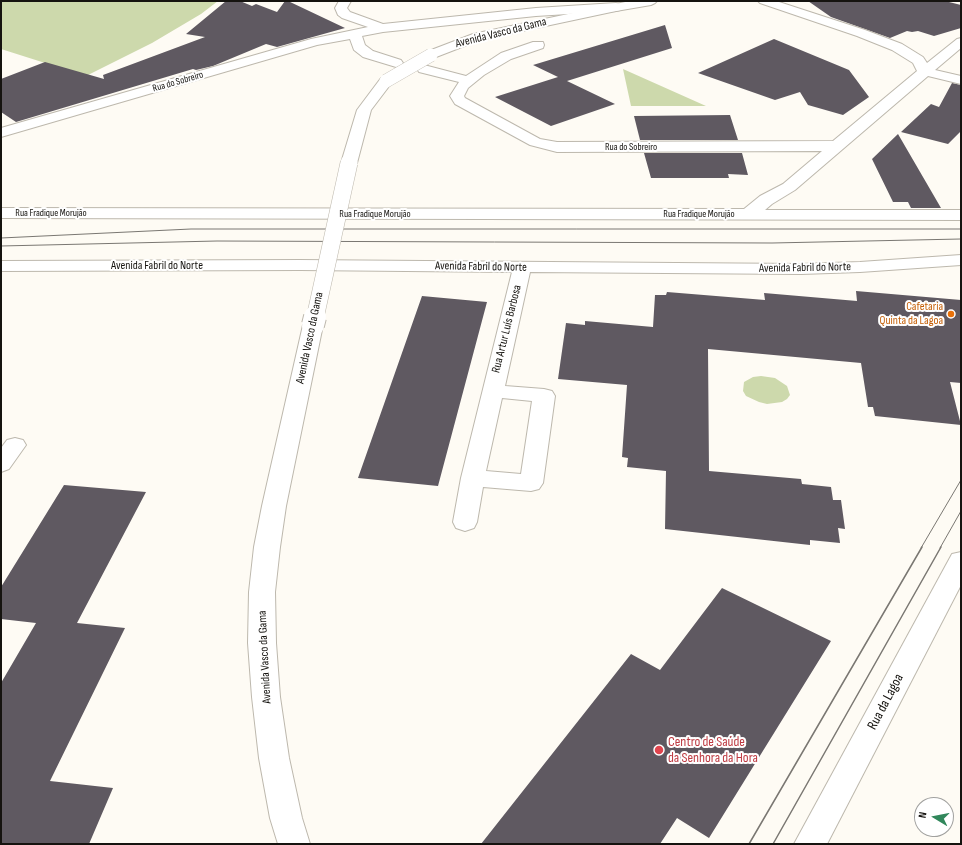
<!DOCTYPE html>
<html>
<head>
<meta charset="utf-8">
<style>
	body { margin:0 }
	#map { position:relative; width:962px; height:845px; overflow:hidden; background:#fefbf4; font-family:"Sofia Sans Condensed",sans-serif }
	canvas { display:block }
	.frame { position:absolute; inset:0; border:2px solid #15130f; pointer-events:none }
	.north { position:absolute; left:914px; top:797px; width:40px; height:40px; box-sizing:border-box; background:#fff; border:1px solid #a1a19f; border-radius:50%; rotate:280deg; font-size:11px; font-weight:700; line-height:16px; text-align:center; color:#15130f }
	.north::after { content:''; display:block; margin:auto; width:14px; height:18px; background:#31875b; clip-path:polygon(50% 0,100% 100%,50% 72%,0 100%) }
</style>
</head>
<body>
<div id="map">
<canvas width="962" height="845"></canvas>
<div class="frame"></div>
<div class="north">N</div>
</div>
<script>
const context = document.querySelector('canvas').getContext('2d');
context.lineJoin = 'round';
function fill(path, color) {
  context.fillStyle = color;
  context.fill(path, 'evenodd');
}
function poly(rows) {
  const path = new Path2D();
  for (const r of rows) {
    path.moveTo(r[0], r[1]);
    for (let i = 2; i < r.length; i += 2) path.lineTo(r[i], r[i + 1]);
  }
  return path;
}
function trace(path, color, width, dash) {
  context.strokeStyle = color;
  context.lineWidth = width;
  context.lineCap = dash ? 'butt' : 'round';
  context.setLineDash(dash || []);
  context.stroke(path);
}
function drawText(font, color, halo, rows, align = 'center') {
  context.font = font + ' "Sofia Sans Condensed",sans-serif';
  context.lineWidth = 4;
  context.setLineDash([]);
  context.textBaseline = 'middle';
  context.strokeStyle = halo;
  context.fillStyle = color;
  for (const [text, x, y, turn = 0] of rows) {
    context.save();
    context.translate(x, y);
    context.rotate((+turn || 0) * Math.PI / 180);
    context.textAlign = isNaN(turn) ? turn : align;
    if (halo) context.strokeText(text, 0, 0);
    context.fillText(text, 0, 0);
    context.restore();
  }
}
const green = poly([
	[1,1,218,1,201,14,152,43,86,76,1,49],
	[623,69,706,106,631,106],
	[761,376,775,378,787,386,790,395,787,399,782,402,767,404,759,402,746,396,743,391,744,382,753,377]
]);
const building = poly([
	[226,1,240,1,252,6,256,4,277,12,285,1,288,1,345,28,277,47,266,44,213,66,196,70,193,69,16,122,1,112,1,79,45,62,104,79,103,75,205,37,186,34],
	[808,1,945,1,961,5,961,28,934,36,918,31,912,32,907,31,890,38,831,17],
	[665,25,672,48,567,81,615,104,551,126,495,97,558,77,533,65],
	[774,39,849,70,869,97,843,115,808,105,800,92,775,100,698,73],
	[952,83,961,85,961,131,948,144,901,132,931,104,939,107],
	[730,115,738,140,640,140,634,116],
	[898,134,941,208,911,208,908,202,893,202,872,159],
	[644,153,742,153,748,175,728,174,729,178,651,178],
	[856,291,961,300,961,383,950,382,961,425,875,416,873,407,868,407,861,363,708,349,709,471,801,479,802,484,831,487,833,500,841,500,845,529,838,528,840,543,810,540,810,545,665,529,666,471,627,467,628,458,622,457,627,385,558,379,566,323,585,325,585,321,653,327,655,295,666,295,667,292,765,300,764,293,857,301],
	[422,296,487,302,438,486,358,478],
	[64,485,146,492,77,623,125,628,50,781,113,788,89,844,1,844,1,683,36,623,1,619,1,587],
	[722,588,831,641,709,838,677,818,660,844,481,844,631,654,660,670]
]);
const minor = poly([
	[339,1,351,1,347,8,350,12,383,24,536,8,616,3,620,4,622,7,620,10,616,11,536,16,383,32,362,36,365,45,373,51,401,60,403,63,401,66,396,67,363,57,354,50,350,39,317,45,1,137,1,128,311,39,368,27,342,18,338,15,335,8,339,1],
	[758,1,776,1,865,30,902,44,923,57,927,63,957,39,961,38,961,48,935,70,961,76,961,84,928,76,795,190,772,204,765,210,961,210,961,220,1,218,1,208,744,209,760,196,783,184,822,151,557,152,530,145,455,104,450,96,459,82,419,72,417,69,419,66,424,65,466,76,501,53,533,42,543,42,544,45,543,48,511,59,484,75,468,88,464,96,465,98,540,139,557,142,833,141,917,71,913,63,892,50,857,36,760,3,758,1],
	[961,255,961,265,860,272,801,274,530,272,505,386,544,389,552,391,555,396,543,483,539,489,531,491,483,487,477,522,474,528,465,531,456,528,453,522,461,478,512,272,300,270,1,271,1,261,300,260,801,264,860,262,961,255],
	[502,398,532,401,521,474,486,471,502,398],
	[15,438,23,440,26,445,9,469,1,472,1,448,7,440,15,438]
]);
const tertiary = poly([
	[961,552,961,585,827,844,794,844,952,554,961,552]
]);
const primary = poly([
	[630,1,657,1,655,3,651,5,616,11,480,40,431,59,426,58,424,55,426,52,473,34,630,1],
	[386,77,391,78,393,81,371,110,357,163,355,166,349,168,343,166,341,163,357,110,381,78,386,77],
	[313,319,320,321,323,325,286,506,280,547,275,592,276,643,280,697,289,758,302,818,310,844,278,844,270,818,259,758,252,697,248,643,249,592,254,547,262,506,303,325,306,321,313,319]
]);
const tramFar1 = poly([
	[1,238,191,229,961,229],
	[1,246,217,241,772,243,961,239],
	[921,548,961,480],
	[940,548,961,511]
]);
const tram = poly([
	[749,844,922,547],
	[773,844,941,547]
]);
const primaryBridgeFar2 = poly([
	[386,81,431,55]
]);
const primaryBridgeFar1 = poly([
	[315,318,349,163]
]);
const primaryBridge = poly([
	[313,325,315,317]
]);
const markers = [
	[951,314,4,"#e8710a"],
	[659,750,5,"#e0444e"]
];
const farStreetnames = [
	["Rua do Sobreiro",178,82,-16],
	["Rua do Sobreiro",631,147],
	["Rua Fradique Morujão",51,213],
	["Rua Fradique Morujão",375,214],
	["Rua Fradique Morujão",699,214]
];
const streetNames = [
	["Avenida Vasco da Gama",501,33,-14],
	["Avenida Fabril do Norte",157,266],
	["Avenida Fabril do Norte",481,267,1],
	["Avenida Fabril do Norte",805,268,-1],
	["Rua Artur Luís Barbosa",507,329,-76],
	["Avenida Vasco da Gama",310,338,-78],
	["Avenida Vasco da Gama",265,657,-93]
];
const foodNames = [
	["Cafetaria",943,307],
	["Quinta da Lagoa",943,321]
];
const nearStreetnames = [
	["Rua da Lagoa",886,702,-62]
];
const nearHealthnames = [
	["Centro de Saúde",668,742],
	["da Senhora da Hora",668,758]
];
fill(green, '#cdd9ac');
fill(building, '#5f5961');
trace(minor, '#bdb8ad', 2);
trace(tertiary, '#bdb8ad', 2);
trace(primary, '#bdb8ad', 2);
fill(minor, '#fff');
fill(tertiary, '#fff');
fill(primary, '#fff');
trace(tramFar1, '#7a7772', 1);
trace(tram, '#7a7772', 1.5);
trace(primaryBridgeFar2, '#bdb8ad', 14, []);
trace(primaryBridgeFar1, '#bdb8ad', 18, []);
trace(primaryBridge, '#bdb8ad', 24, []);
trace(primaryBridgeFar2, '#fff', 13);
trace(primaryBridgeFar1, '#fff', 17);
trace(primaryBridge, '#fff', 22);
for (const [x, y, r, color] of markers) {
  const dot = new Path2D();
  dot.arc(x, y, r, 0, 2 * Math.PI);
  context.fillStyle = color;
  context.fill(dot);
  trace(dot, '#fff', 1.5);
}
drawText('10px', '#15130f', '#fff', farStreetnames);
drawText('12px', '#15130f', '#fff', streetNames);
drawText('12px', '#c56008', '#fff', foodNames, 'right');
drawText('14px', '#15130f', '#fff', nearStreetnames);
drawText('14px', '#be3a42', '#fff', nearHealthnames, 'left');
</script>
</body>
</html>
